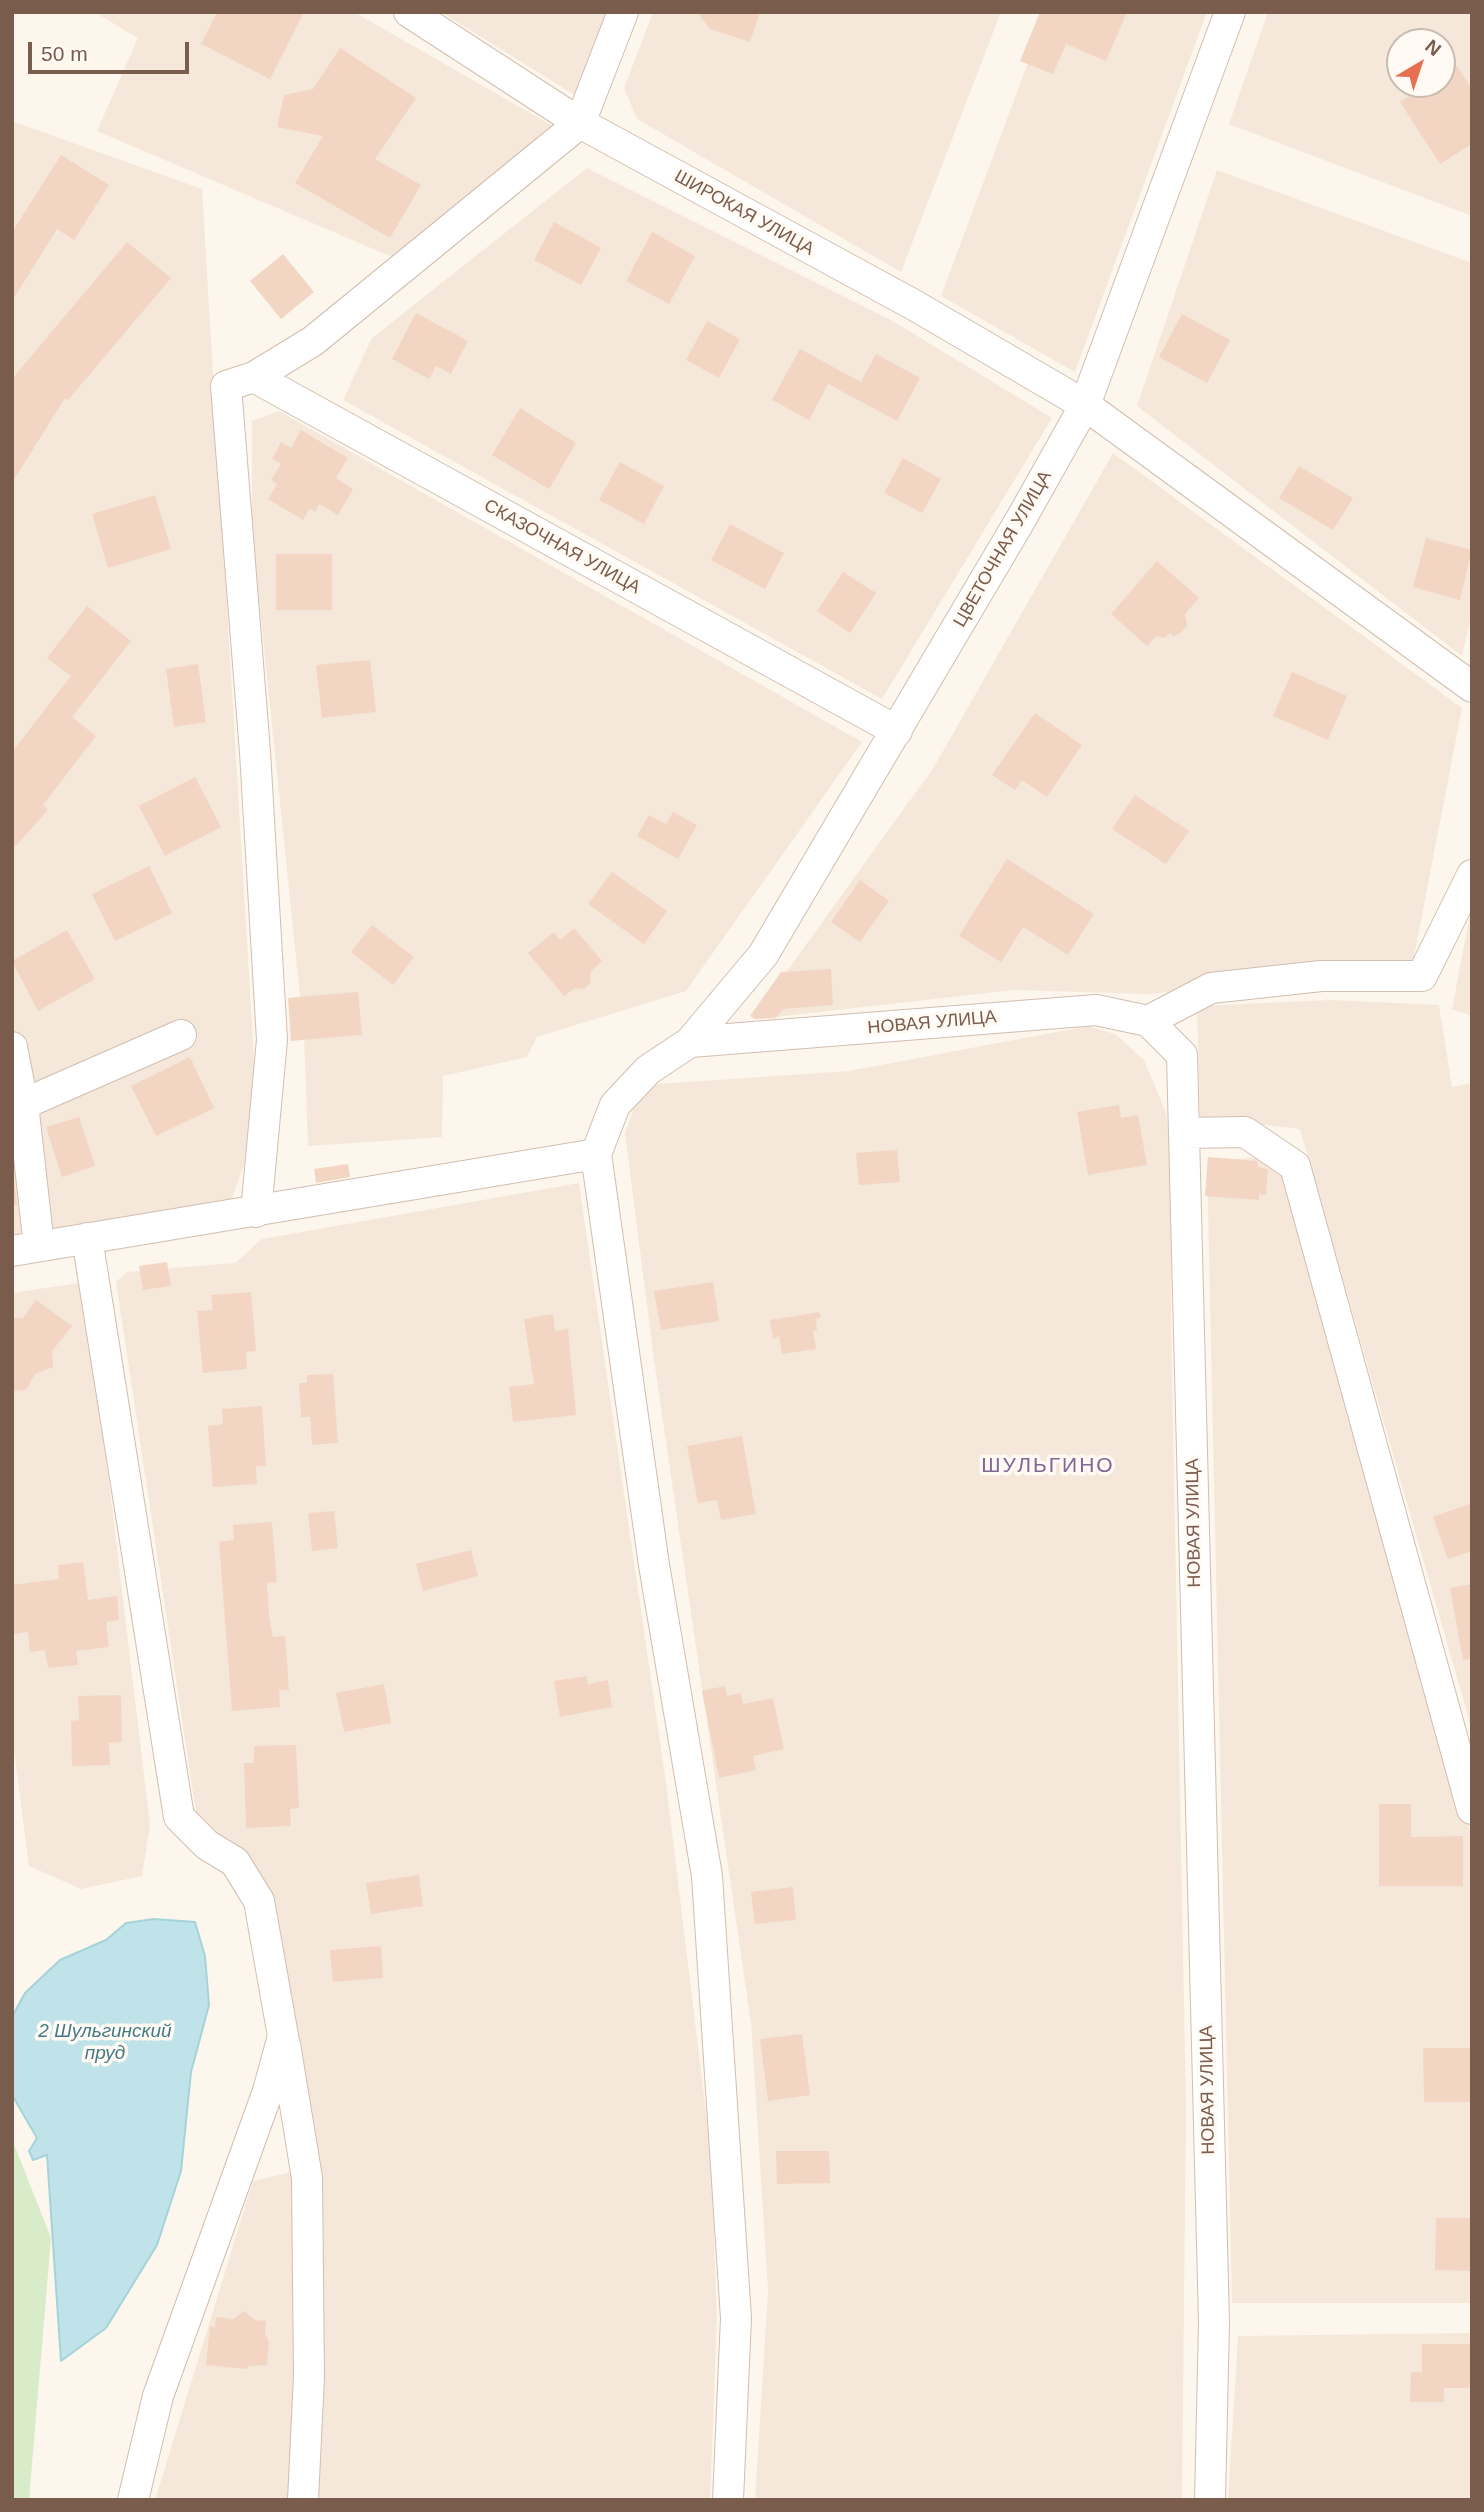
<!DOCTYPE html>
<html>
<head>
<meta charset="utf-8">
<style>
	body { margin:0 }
	#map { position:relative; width:1484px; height:2512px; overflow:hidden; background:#fdf6ec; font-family:Arial,sans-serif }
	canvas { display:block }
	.frame { position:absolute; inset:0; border:14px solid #7a5c4d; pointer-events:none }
	.north { position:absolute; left:1386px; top:28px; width:70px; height:70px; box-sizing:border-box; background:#fffaf3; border:2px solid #cabbb1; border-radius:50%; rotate:39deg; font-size:19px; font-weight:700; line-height:28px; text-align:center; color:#7a5c4d }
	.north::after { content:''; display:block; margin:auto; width:24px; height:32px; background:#e76f51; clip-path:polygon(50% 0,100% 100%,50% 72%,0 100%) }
	.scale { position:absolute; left:28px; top:42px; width:161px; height:32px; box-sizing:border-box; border:4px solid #7a5c4d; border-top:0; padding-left:9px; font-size:21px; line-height:24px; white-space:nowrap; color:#7a5c4d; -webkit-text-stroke:5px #fffaf3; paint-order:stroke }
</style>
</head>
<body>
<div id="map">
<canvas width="1484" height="2512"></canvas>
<div class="frame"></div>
<div class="north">N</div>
<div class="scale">50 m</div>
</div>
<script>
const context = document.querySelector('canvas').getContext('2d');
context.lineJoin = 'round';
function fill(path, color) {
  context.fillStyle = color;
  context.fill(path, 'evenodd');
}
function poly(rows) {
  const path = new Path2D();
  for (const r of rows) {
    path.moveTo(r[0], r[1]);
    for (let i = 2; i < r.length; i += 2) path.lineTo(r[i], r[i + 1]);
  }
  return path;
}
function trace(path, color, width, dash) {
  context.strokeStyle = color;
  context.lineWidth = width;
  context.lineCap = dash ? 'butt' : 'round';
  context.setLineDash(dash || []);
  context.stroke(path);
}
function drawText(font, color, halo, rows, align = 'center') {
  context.font = font + ' Arial,sans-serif';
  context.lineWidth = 7;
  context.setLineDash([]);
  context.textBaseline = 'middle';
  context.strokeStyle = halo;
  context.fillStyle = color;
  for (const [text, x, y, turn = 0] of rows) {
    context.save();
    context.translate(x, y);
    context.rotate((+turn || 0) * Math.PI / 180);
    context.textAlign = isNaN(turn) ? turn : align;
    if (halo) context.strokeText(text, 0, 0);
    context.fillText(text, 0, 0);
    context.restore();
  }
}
const residential = poly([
	[94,12,354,12,553,126,406,263,97,131,138,38],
	[441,12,612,12,581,99],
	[653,12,1001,12,901,272,637,119,624,88],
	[1047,12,1207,12,1075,372,941,296],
	[1268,12,1472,12,1472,216,1229,124],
	[1400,42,1442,42,1442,84,1400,84],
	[12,121,202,189,258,1125,231,1201,12,1237],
	[587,168,891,320,1052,418,882,699,343,400,372,338],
	[1217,170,1472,263,1472,614,1462,656,1137,406],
	[279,411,862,742,686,991,537,1037,527,1057,443,1076,442,1137,308,1146,304,1035,252,532,252,421],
	[1113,453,1462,708,1412,967,1149,994,1013,990,776,1017,774,989,934,767],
	[1472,904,1472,1016,1452,1009],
	[1331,1000,1439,1005,1452,1087,1472,1083,1472,1730,1300,1129,1200,1118,1197,1006],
	[1088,1026,1115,1034,1144,1060,1165,1110,1171,1139,1171,1316,1186,2109,1182,2500,755,2500,768,2290,751,2023,654,1360,625,1133,637,1099,657,1084,849,1071],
	[1258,1157,1286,1177,1472,1837,1472,2303,1232,2303,1207,1162],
	[579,1183,667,1790,711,2155,717,2319,710,2500,155,2500,253,2181,300,2170,258,1874,197,1819,116,1282,127,1272,235,1263,262,1239],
	[85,1282,150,1825,142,1876,81,1889,29,1866,12,1736,12,1293],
	[1472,2333,1472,2500,1228,2500,1238,2336]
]);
const green = poly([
	[12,2139,51,2238,29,2500,12,2500]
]);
const water = poly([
	[154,1919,195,1922,205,1956,209,2005,191,2072,181,2171,157,2245,106,2328,61,2361,47,2155,33,2160,29,2151,37,2138,12,2095,12,2017,25,1993,60,1960,106,1940,126,1923,154,1919]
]);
const building = poly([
	[217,12,304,12,270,79,201,44],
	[697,12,760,12,750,42,710,29],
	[1040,12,1127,12,1106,61,1066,44,1053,74,1020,61],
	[340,48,416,98,375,159,421,185,390,238,295,183,323,136,277,127,284,95,313,89],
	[1457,66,1472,89,1472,144,1440,164,1400,102,1428,84,1442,84,1442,75],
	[61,155,109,185,74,240,57,229,12,301,12,232],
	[554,222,601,248,581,285,534,260],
	[652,232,695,256,669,304,626,281],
	[127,242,171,278,68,400,65,398,12,483,12,379],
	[283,254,314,292,281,319,250,281],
	[416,313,468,341,451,374,436,366,429,379,392,359],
	[1182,314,1230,340,1207,383,1159,357],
	[707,321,740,339,719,378,686,360],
	[800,349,861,382,876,354,920,378,897,421,828,384,809,420,772,400],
	[520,408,576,443,549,489,492,455],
	[301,430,348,458,336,478,353,489,338,515,319,504,315,512,310,508,303,520,268,499,277,484,271,480,281,464,272,459,281,442,291,448],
	[903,458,941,479,922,513,884,493],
	[620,462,664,486,644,524,599,500],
	[1299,466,1353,498,1333,530,1279,498],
	[155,495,171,549,108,568,92,514],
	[730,524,784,553,765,589,711,560],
	[1426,538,1472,550,1460,600,1413,587],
	[276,554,332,554,332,610,276,610],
	[1157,561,1199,598,1185,614,1187,625,1182,632,1174,636,1170,633,1165,638,1156,636,1147,646,1111,614],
	[843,572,876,593,850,633,817,611],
	[87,606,131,641,72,717,96,736,43,805,48,810,12,850,12,752,71,676,47,658],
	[370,660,376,712,322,718,316,665],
	[198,664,206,722,174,727,166,669],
	[1292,672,1347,696,1328,740,1273,716],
	[1035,713,1082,745,1047,797,1022,780,1015,790,992,775],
	[195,777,221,827,165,856,139,806],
	[1135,795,1189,831,1166,864,1112,829],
	[673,812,697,825,678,859,637,836,649,815,666,824],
	[1007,859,1094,914,1068,955,1023,927,1001,962,959,936],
	[149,866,172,913,115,941,92,894],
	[612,872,667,911,644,944,588,904],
	[860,880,889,901,860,942,831,922],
	[372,925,414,957,393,985,351,952],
	[574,928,602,961,591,971,590,983,585,988,573,989,564,996,528,953,554,932,560,940],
	[67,930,95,979,38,1011,12,961],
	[831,969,833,1005,783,1009,776,1018,755,1019,750,1016,781,972],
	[358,992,362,1035,291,1041,288,998],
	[190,1057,214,1108,156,1136,131,1086],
	[1119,1105,1121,1118,1138,1115,1147,1165,1088,1175,1077,1112],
	[79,1117,95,1166,62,1177,46,1127],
	[897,1150,900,1182,859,1185,856,1153],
	[1208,1157,1257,1161,1258,1167,1268,1169,1266,1195,1259,1194,1259,1200,1205,1196],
	[348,1164,350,1177,316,1183,314,1169],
	[12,1165,17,1205,12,1206],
	[167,1262,171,1286,143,1290,139,1266],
	[713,1282,719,1321,661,1330,654,1291],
	[251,1292,256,1351,246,1352,247,1369,203,1373,197,1311,213,1310,211,1295],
	[36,1300,72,1326,52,1351,53,1367,35,1374,26,1390,12,1391,12,1318,23,1318],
	[819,1312,821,1317,816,1319,817,1330,813,1331,816,1349,782,1354,779,1336,773,1339,770,1320],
	[553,1314,555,1331,568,1329,576,1415,513,1422,509,1387,534,1384,524,1319],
	[333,1374,338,1443,312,1445,310,1417,301,1417,299,1383,307,1383,307,1375],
	[262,1406,266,1466,256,1466,257,1484,213,1487,208,1426,223,1424,222,1409],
	[742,1436,756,1514,721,1520,717,1500,698,1503,687,1446],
	[1472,1503,1472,1551,1448,1559,1433,1517],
	[334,1511,338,1548,312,1551,308,1513],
	[272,1522,277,1582,267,1583,269,1616,273,1637,285,1636,289,1690,279,1690,280,1707,232,1711,219,1542,234,1540,233,1525],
	[471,1550,478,1576,423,1591,416,1564],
	[83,1562,88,1600,117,1596,119,1620,106,1622,109,1647,76,1651,78,1665,48,1668,45,1650,30,1652,28,1632,12,1634,12,1585,59,1579,58,1565],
	[1472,1584,1472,1659,1463,1660,1450,1588],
	[587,1676,588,1684,608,1680,612,1707,560,1717,554,1681],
	[384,1684,391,1723,344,1732,336,1693],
	[725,1686,727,1696,741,1693,743,1704,773,1698,784,1749,753,1756,756,1770,719,1778,702,1691],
	[121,1695,122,1742,109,1743,110,1765,72,1766,71,1721,79,1720,78,1696],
	[296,1745,299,1808,290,1809,291,1826,246,1828,244,1763,254,1763,254,1746],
	[1379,1804,1411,1804,1411,1837,1463,1836,1463,1886,1379,1886],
	[419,1875,423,1906,371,1914,366,1883],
	[793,1887,796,1920,755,1924,751,1892],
	[381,1946,383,1978,333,1982,330,1950],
	[802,2034,810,2095,768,2101,760,2039],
	[1423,2048,1470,2048,1470,2102,1424,2102],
	[776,2151,829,2151,830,2183,777,2184],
	[1436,2218,1472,2218,1472,2271,1435,2270],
	[244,2311,255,2320,266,2321,265,2335,269,2341,267,2365,248,2366,248,2369,206,2365,210,2326,215,2327,216,2317,233,2319],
	[1422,2344,1472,2344,1472,2388,1444,2388,1444,2402,1410,2402,1411,2372,1422,2372]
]);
const minor = poly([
	[409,12,580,123,914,305,1085,405,1472,687],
	[254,377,313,341,580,123,623,12],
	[1148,1021,1211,988,1321,976,1422,976,1472,875],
	[690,1042,1096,1010,1148,1021,1182,1055,1214,2322,1210,2500],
	[12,1047,23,1104,39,1246],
	[12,1109,181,1035],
	[1184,1133,1245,1132,1295,1166,1472,1809],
	[256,1212,272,1040,255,752,226,386,254,377,897,731],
	[87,1238,179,1817,207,1845,235,1862,259,1901,283,2036,268,2091,158,2396,133,2500],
	[12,1251,596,1154],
	[285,2044,307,2178,309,2376,303,2500],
	[728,2500,736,2318,707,1876,654,1565,596,1154,615,1105,648,1070,690,1042,763,955,1021,519,1085,405,1230,12]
]);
const streetNames = [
	["ШИРОКАЯ УЛИЦА",744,213,29],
	["СКАЗОЧНАЯ УЛИЦА",562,547,29],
	["ЦВЕТОЧНАЯ УЛИЦА",1003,549,-60],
	["НОВАЯ УЛИЦА",932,1023,-5],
	["НОВАЯ УЛИЦА",1194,1523,-91],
	["НОВАЯ УЛИЦА",1208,2090,-91]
];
const waterNames = [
	["2 Шульгинский",105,2032],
	["пруд",105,2054]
];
const quarterNames = [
	["ШУЛЬГИНО",1048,1466]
];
fill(residential, '#f5e8da');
fill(green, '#d8ecc9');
fill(water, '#bfe3e8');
trace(water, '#a5d3da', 2);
fill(building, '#f3d5c3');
trace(minor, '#d1beb0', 32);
trace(minor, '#fff', 30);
drawText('18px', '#7a5c4d', '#fffaf3', streetNames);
drawText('italic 19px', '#437c86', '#fffaf3', waterNames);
context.letterSpacing = '2px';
drawText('21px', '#846695', '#fffaf3', quarterNames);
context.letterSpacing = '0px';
</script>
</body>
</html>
